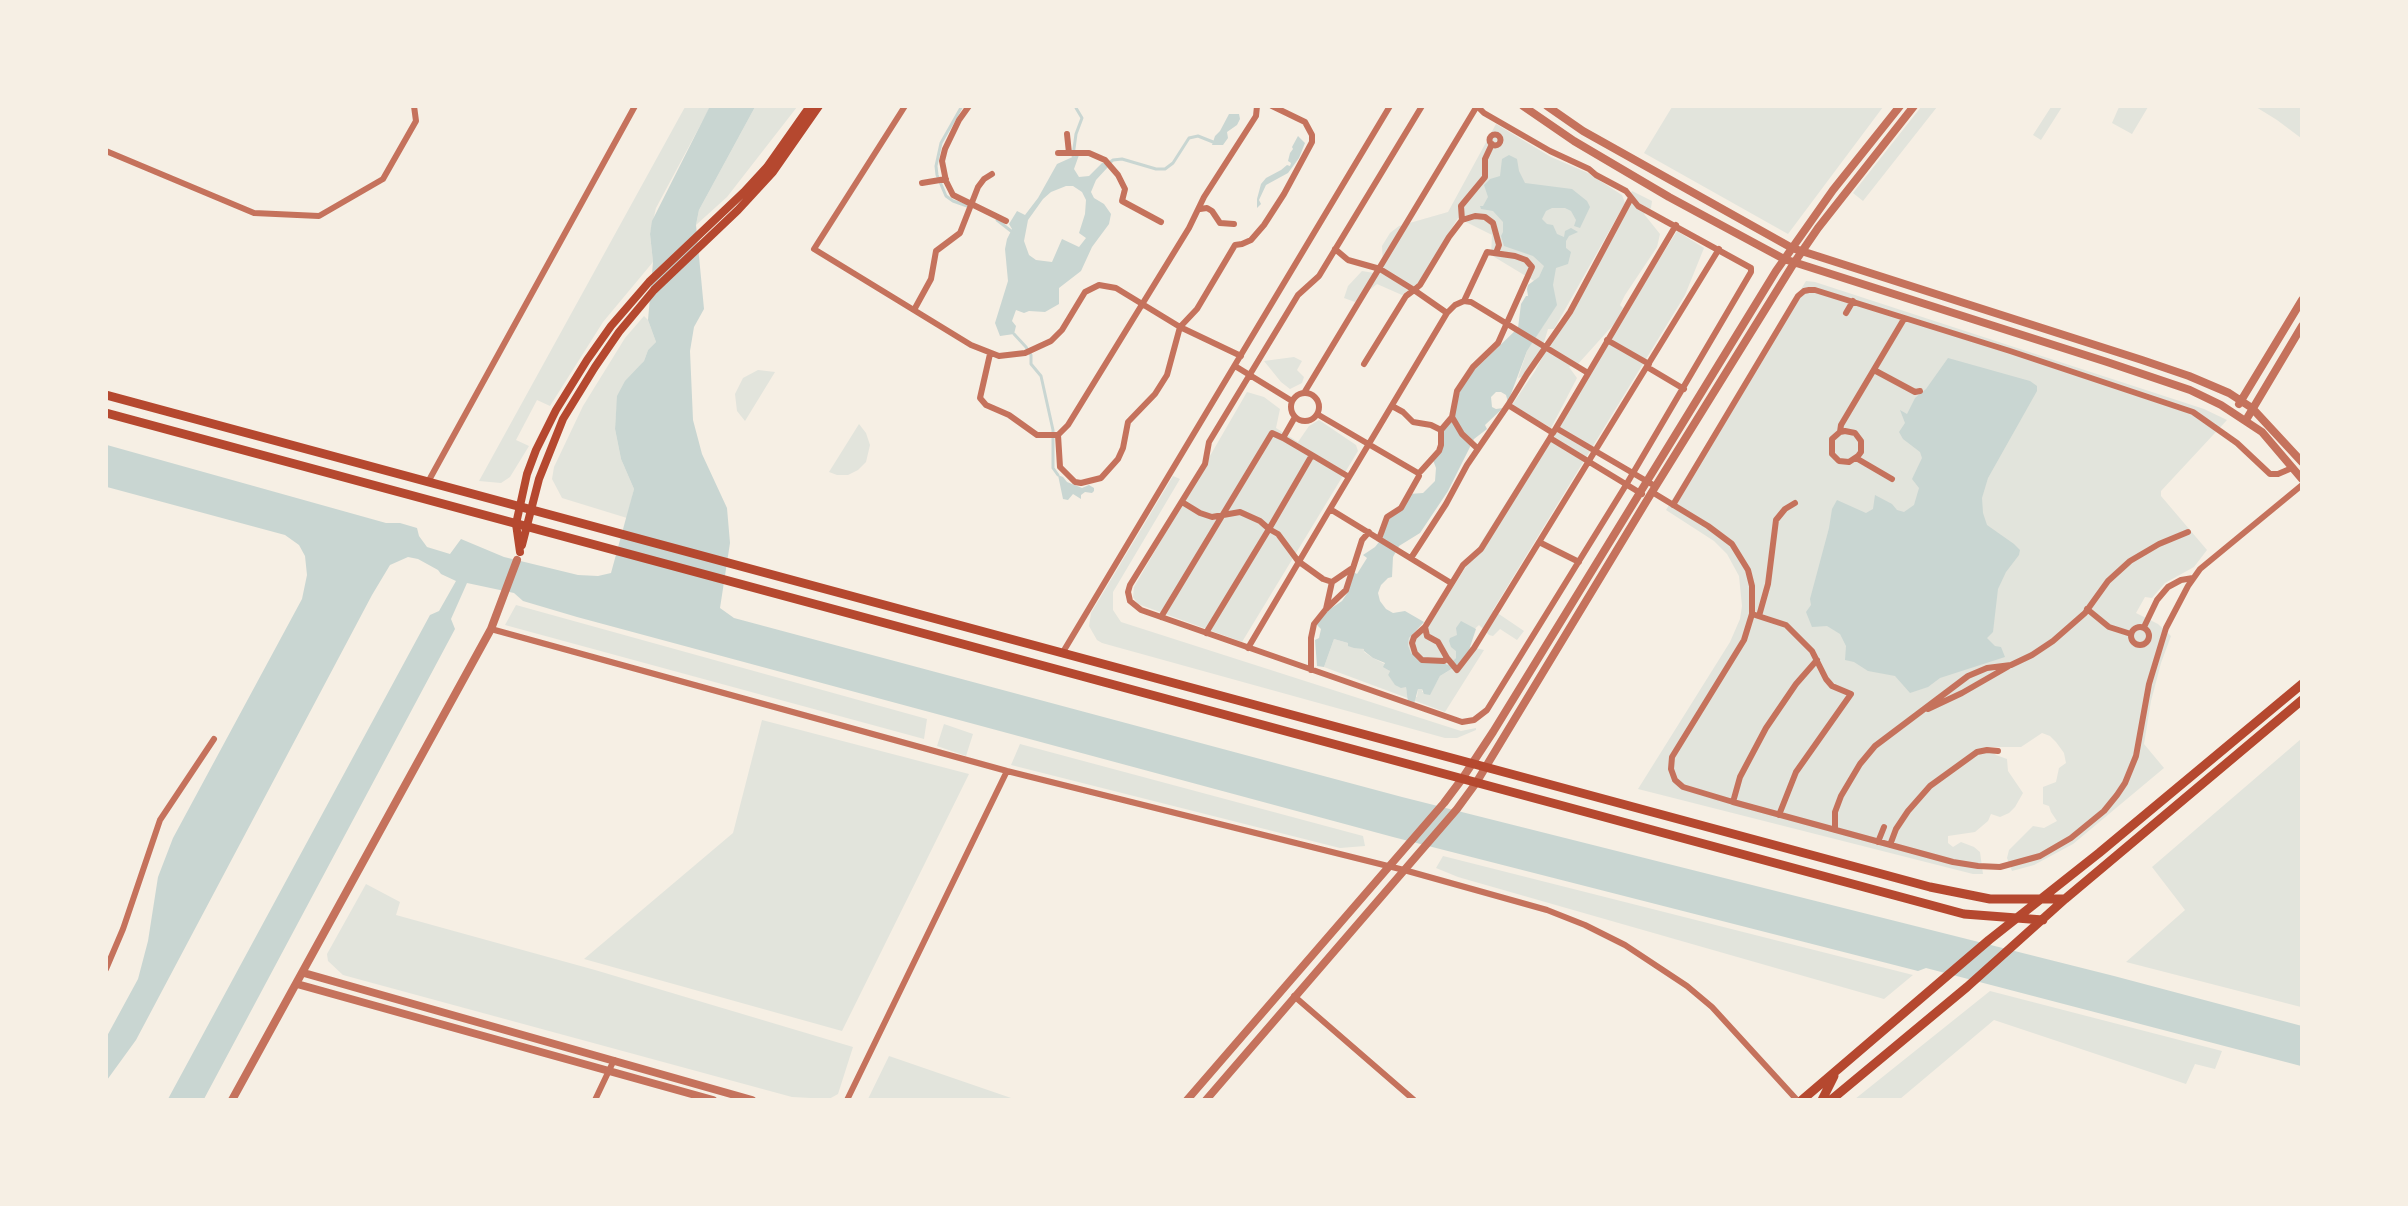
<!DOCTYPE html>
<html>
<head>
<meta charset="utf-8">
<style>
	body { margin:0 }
	#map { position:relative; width:2408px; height:1206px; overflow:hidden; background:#f6efe4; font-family:Karla,sans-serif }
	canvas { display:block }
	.frame { position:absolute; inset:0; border:108px solid #f6efe4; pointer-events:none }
</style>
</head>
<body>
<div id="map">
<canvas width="2408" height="1206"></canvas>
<div class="frame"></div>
</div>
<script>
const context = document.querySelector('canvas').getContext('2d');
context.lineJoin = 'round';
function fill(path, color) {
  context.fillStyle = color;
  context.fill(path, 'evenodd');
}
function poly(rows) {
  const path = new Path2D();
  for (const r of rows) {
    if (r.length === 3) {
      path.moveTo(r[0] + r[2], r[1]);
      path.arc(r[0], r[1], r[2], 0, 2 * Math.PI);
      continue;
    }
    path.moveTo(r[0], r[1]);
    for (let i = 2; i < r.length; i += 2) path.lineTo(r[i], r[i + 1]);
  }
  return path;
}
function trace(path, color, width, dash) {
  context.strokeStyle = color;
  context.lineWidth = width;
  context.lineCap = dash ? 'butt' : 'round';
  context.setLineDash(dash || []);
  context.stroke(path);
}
const green = poly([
	[685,107,710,107,656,208,650,234,653,262,603,322,550,406,537,400,516,440,529,446,510,477,501,483,479,481],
	[755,107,797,107,727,197,696,225,699,210],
	[1672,107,1672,106,1883,107,1788,234,1644,153],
	[1921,107,1937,107,1863,201,1853,193],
	[2051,107,2062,107,2041,140,2033,135],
	[2119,107,2148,107,2132,134,2112,123],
	[2256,107,2301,107,2301,138,2277,120],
	[1496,124,1551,157,1588,173,1622,195,1625,203,1554,329,1548,329,1542,349,1522,377,1518,378,1527,351,1556,305,1554,293,1491,255,1492,235,1458,218,1419,282,1402,295,1377,284,1355,302,1344,298,1348,286,1362,271,1374,273,1383,264,1382,246,1390,233,1399,226,1448,212],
	[1632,191,1652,201,1651,208,1644,214,1660,234,1657,247,1625,295,1620,305,1623,308,1615,323,1578,364,1569,367,1577,378,1551,428,1512,405,1535,371],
	[1677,231,1704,248,1685,295,1493,610,1524,631,1517,640,1500,629,1493,636,1489,635,1479,625,1458,644,1484,650,1445,712,1324,667,1334,639,1348,643,1364,649,1364,652,1373,658,1385,664,1390,671,1388,675,1395,684,1406,686,1407,693,1417,697,1418,689,1422,689,1422,692,1431,692,1440,676,1458,665,1456,652,1456,658,1448,665,1438,660,1430,663,1419,660,1411,653,1408,645,1409,638,1415,630,1428,627],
	[1806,281,1815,282,2204,409,2227,420,2161,491,2161,496,2207,550,2194,567,2165,583,2152,598,2145,597,2136,613,2158,624,2171,636,2161,663,2151,701,2144,744,2164,768,2073,844,2034,865,2012,871,2007,858,2009,850,2033,826,2044,828,2057,821,2051,812,2049,806,2043,804,2043,787,2056,782,2059,768,2066,763,2064,753,2056,742,2050,736,2042,733,2021,747,1988,747,1996,755,2007,759,2008,771,2023,793,2015,807,2009,813,2000,817,1991,814,1988,821,1975,832,1948,836,1948,843,1953,847,1961,842,1974,847,1980,852,1983,874,1973,874,1638,789,1730,642,1740,619,1742,606,1739,576,1727,554,1714,541,1666,510],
	[644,316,648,320,656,342,648,350,644,361,618,396,616,414,615,429,621,459,634,489,627,518,562,498,552,479,554,467,583,406,625,338],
	[1294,357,1302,361,1297,370,1304,377,1302,383,1290,389,1281,382,1264,361],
	[758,370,775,372,745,421,737,411,735,394,743,378],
	[1247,392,1264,397,1280,409,1276,428,1298,442,1309,426,1319,420,1356,445,1358,451,1242,642,1138,604,1133,597,1134,587],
	[859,424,866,433,870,445,866,462,858,470,848,475,837,475,829,472],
	[1173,476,1180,479,1113,592,1113,610,1121,622,1461,731,1476,728,1476,730,1457,738,1445,738,1102,643,1097,640,1089,626,1091,613],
	[516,605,927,719,924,739,505,625],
	[762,720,969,774,842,1031,584,959,733,833],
	[944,724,973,734,966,756,937,746],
	[2301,739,2301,1007,2126,962,2185,910,2152,867],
	[1020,744,1363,836,1365,846,1340,848,1011,765],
	[1443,856,1913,975,1884,999,1458,877,1436,868],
	[366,884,400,902,396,915,595,970,853,1047,838,1094,829,1099,792,1097,343,975,328,961,327,954],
	[1990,991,2222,1051,2215,1069,2195,1064,2186,1084,1994,1020,1900,1099,1855,1099],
	[889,1056,1014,1099,868,1099]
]);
const water = poly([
	[710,106,755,107,699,210,696,225,704,309,694,327,690,351,693,420,702,454,727,508,730,543,720,608,734,618,1402,797,2114,976,2302,1026,2301,1066,1926,968,1918,971,1393,837,577,617,523,601,514,593,467,583,451,619,455,629,204,1099,168,1099,430,615,439,611,456,581,441,574,438,570,418,559,408,557,390,565,372,595,136,1040,107,1080,107,1036,138,979,148,941,158,877,173,838,302,599,307,575,305,556,299,545,285,535,107,487,107,445,386,523,400,523,417,528,419,536,427,547,450,554,461,539,504,557,578,575,598,576,611,573,634,489,621,459,615,429,617,396,625,381,644,361,648,350,656,342,648,320,653,262,650,234,652,221],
	[1229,114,1239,114,1240,119,1237,125,1227,132,1228,138,1223,145,1212,145,1215,136,1220,131],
	[1298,136,1305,143,1299,158,1288,173,1266,185,1259,200,1261,204,1257,208,1257,199,1261,184,1266,178,1281,170,1287,165,1290,166,1291,163,1288,161,1290,153,1293,149,1292,147],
	[1077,155,1079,155,1074,169,1079,177,1089,176,1102,163,1104,163,1108,167,1096,180,1091,192,1094,198,1104,204,1111,214,1109,224,1092,247,1081,271,1059,288,1059,304,1045,312,1029,311,1024,313,1016,310,1012,321,1016,326,1014,334,1000,336,995,323,1008,281,1005,249,1007,239,1012,229,1009,224,1017,211,1025,215,1038,198,1057,164],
	[1066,186,1073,186,1082,192,1086,200,1085,214,1079,233,1086,238,1079,247,1062,239,1052,262,1036,260,1029,255,1024,241,1028,220,1043,199,1051,192],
	[1509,155,1517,159,1519,171,1525,183,1572,189,1587,201,1590,207,1580,228,1574,226,1576,220,1571,211,1565,208,1552,208,1546,211,1542,219,1547,224,1553,225,1557,234,1564,237,1565,231,1571,228,1578,232,1569,236,1566,241,1566,248,1571,252,1568,264,1556,268,1553,285,1557,305,1527,351,1508,402,1506,395,1501,392,1496,392,1491,397,1492,407,1496,409,1503,408,1485,425,1487,429,1474,439,1448,491,1420,533,1399,546,1393,557,1392,577,1388,578,1381,585,1378,593,1380,601,1386,609,1393,613,1405,611,1424,622,1409,638,1408,645,1411,653,1424,662,1430,663,1437,660,1448,665,1456,658,1456,651,1451,647,1449,641,1450,638,1457,635,1456,628,1461,621,1476,629,1469,650,1458,665,1440,676,1430,695,1424,694,1422,689,1418,689,1414,704,1408,702,1406,687,1401,688,1395,685,1388,675,1390,671,1383,667,1385,663,1373,658,1364,651,1364,649,1354,648,1348,646,1348,643,1334,639,1324,667,1317,666,1315,640,1319,638,1321,629,1316,624,1327,611,1342,601,1348,592,1353,572,1357,574,1367,558,1363,555,1375,547,1383,537,1387,519,1405,506,1409,494,1423,493,1435,481,1436,468,1433,460,1438,455,1442,431,1450,423,1458,396,1467,377,1518,328,1521,304,1526,296,1528,296,1527,289,1528,285,1539,277,1544,266,1533,256,1504,246,1501,236,1503,232,1503,222,1493,211,1481,209,1480,206,1483,206,1488,197,1484,185,1490,179,1500,176,1502,159],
	[1948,358,2030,381,2037,386,2037,391,1988,478,1982,498,1983,513,1987,525,2014,544,2020,550,2019,555,2006,572,1998,589,1993,632,1987,638,1995,646,2001,647,2005,657,1940,678,1928,687,1910,693,1895,676,1868,671,1854,662,1845,660,1846,646,1840,634,1827,626,1812,627,1806,612,1811,605,1810,599,1829,528,1832,509,1837,500,1866,513,1873,509,1875,495,1892,504,1897,510,1904,512,1914,505,1919,488,1912,479,1922,458,1920,452,1903,439,1899,432,1905,423,1900,410,1907,414,1915,398,1926,389],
	[1058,475,1063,477,1067,482,1082,488,1089,485,1094,488,1094,491,1092,493,1085,492,1081,495,1081,499,1073,494,1068,500,1063,499]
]);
const stream = poly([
	[962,106,941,143,936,166,937,175,946,196,953,201,970,207],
	[1073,156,1076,134,1082,118,1076,108],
	[1108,164,1113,160,1122,159,1156,169,1165,169,1173,163,1189,138,1198,136,1213,142],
	[997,220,1011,231],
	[1014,334,1026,347,1031,355,1031,364,1041,376,1053,430,1053,468,1058,475]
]);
const minor = poly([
	[905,106,814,249,971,345,999,356,1025,353,1051,341,1062,330,1085,292,1099,285,1116,288,1180,327,1241,356],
	[969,106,959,120,945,149,942,161,946,181,953,195,1006,221],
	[1422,106,1319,276,1298,295,1209,442,1205,464,1130,585,1128,592,1130,601,1141,610,1462,722,1474,720,1487,710,1626,485,1751,272,1751,268,1638,206,1626,191,1596,175,1589,169,1550,151,1484,113,1477,106],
	[1067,134,1069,153],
	[1495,140,5.5],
	[106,151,254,213,319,216,383,179,416,121,414,106],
	[1058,153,1089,153,1105,160,1118,175,1125,189,1122,201,1161,222],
	[922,183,946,179],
	[1200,209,1207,208,1212,211,1220,223,1234,224],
	[1462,220,1461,206,1485,177,1485,159,1492,144],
	[1335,249,1348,260,1380,269,1414,290,1406,296,1364,364],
	[914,310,931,279,936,251,960,233,978,187,984,179,992,174],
	[1447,313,1414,290,1420,285,1449,237,1462,220,1475,216,1485,217,1493,223,1499,245,1496,253],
	[1846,313,1853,301],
	[1607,340,1649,364],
	[990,354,980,398,986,405,1009,415,1037,435,1058,435,1068,425,1189,228,1204,197,1256,116,1257,106],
	[1235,366,1292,401],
	[1647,367,1684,389],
	[1874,370,1915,392,1920,391],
	[1305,407,14],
	[1304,393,1477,106],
	[1508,405,1553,433,1556,428,1655,486],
	[1392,406,1403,412,1413,422,1431,425,1441,430],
	[1317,414,1418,473],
	[1452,417,1462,434,1478,449],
	[1556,428,1676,225],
	[1840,432,1845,431,1855,433,1861,441,1861,452,1858,456,1849,462,1839,461,1832,454,1832,439,1840,432,1841,425,1904,319],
	[1058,435,1060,467,1075,482,1081,483,1101,478,1118,459,1123,448,1128,422,1155,394,1167,375,1180,327,1197,309,1235,245,1242,244,1251,240,1264,225,1284,194,1312,142,1312,135,1305,122,1272,106],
	[1551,436,1550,438,1642,494],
	[1283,438,1312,455],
	[1550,438,1481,549,1463,565,1425,627,1427,636,1438,642,1447,658,1457,670,1474,648,1719,249],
	[1856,458,1892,479],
	[1421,471,1439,451,1441,445,1441,430,1452,417,1457,391,1473,367,1498,343,1532,267,1526,260,1515,256,1487,252,1464,301],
	[428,482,635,106],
	[1652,492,1708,526,1732,544,1748,570,1752,586,1752,614,1744,640,1672,757,1671,769,1675,780,1683,787,1733,802,1953,862,1978,866,2000,867,2040,856,2071,838,2104,811,2117,795,2125,783,2136,756,2149,684,2166,628,2188,586,2200,569,2302,485],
	[1182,502,1200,513,1212,517,1240,512,1260,521,1269,529,1312,455,1349,477],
	[1673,505,1798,296,1804,291,1809,290,1815,290,2010,351,2193,412,2237,443,2270,474,2278,474,2292,468],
	[1379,539,1387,517,1401,508,1419,476],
	[1539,542,1579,562],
	[1411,558,1446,504,1467,465,1508,405,1527,374,1570,312,1631,198],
	[1451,583,1330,509,1447,313,1455,305,1464,301,1471,302,1588,373],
	[1326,609,1332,582],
	[2087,609,2109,627,2131,634],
	[1752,614,1786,625,1812,651,1826,679,1832,686,1851,694,1796,772,1779,815],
	[1759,616,1768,584,1776,520,1785,509,1795,503],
	[1161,617,1272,433,1283,438,1295,417],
	[2140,636,9],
	[1425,627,1414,637,1412,643,1415,653,1422,660,1444,661,1447,658],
	[2144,627,2157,600,2168,587,2181,580,2193,578],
	[491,629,1007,771,1404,870,1547,910,1585,925,1625,945,1687,986,1712,1007,1797,1100],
	[1206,633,1269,529,1278,534,1298,561,1323,579,1332,582,1351,569],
	[1248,648,1330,509],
	[1063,652,1390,106],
	[1311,670,1311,638,1314,624,1326,609,1346,590,1362,540,1369,532],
	[1928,709,1962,693,2009,666],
	[1733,802,1740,777,1766,728,1796,684,1817,660],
	[1835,830,1835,812,1841,796,1860,764,1875,746,1968,676,1987,668,2011,665,2032,655,2053,641,2085,613,2108,581,2130,561,2159,544,2188,532],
	[1878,842,1884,827],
	[1890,845,1896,829,1908,811,1930,786,1977,752,1987,750,1998,751],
	[106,969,123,929,160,820,214,739],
	[1294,996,1414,1100],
	[595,1100,614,1060],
	[847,1100,1007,771]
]);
const tertiary = poly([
	[1523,106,1574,141,1669,197,1784,259,2107,362,2190,390,2221,405,2262,432,2302,479],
	[1547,106,1583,131,1792,248,2142,360,2189,376,2229,393,2252,408,2302,462],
	[2239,404,2302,300],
	[2246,420,2302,326],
	[304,973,752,1100],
	[297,984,713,1100],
	[232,1100,491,629,517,560],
	[1187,1100,1444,803,1462,779,1493,732,1776,271,1833,190,1900,106],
	[1206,1100,1457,809,1476,783,1652,492,1794,263,1818,228,1914,106]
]);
const secondary = poly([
	[522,545,539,479,563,419,595,367,619,332,654,290,738,210,773,172,819,106],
	[520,552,516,524,527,474,536,450,556,410,587,360,611,326,649,282,744,192,767,167,810,106]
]);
const primary = poly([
	[106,395,1930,887,1990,899,2065,899],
	[106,413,1964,914,2043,920],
	[1802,1100,1989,940,2099,853,2302,684],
	[1822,1100,1834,1076],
	[1831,1100,1967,987,2065,899,2302,700]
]);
fill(green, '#e2e4dc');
fill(water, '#c9d6d2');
trace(stream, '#c9d6d2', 3);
trace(minor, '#c5725c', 6);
trace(tertiary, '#c5725c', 8);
trace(secondary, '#b5482f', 8);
trace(primary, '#b5482f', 9);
</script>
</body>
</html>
